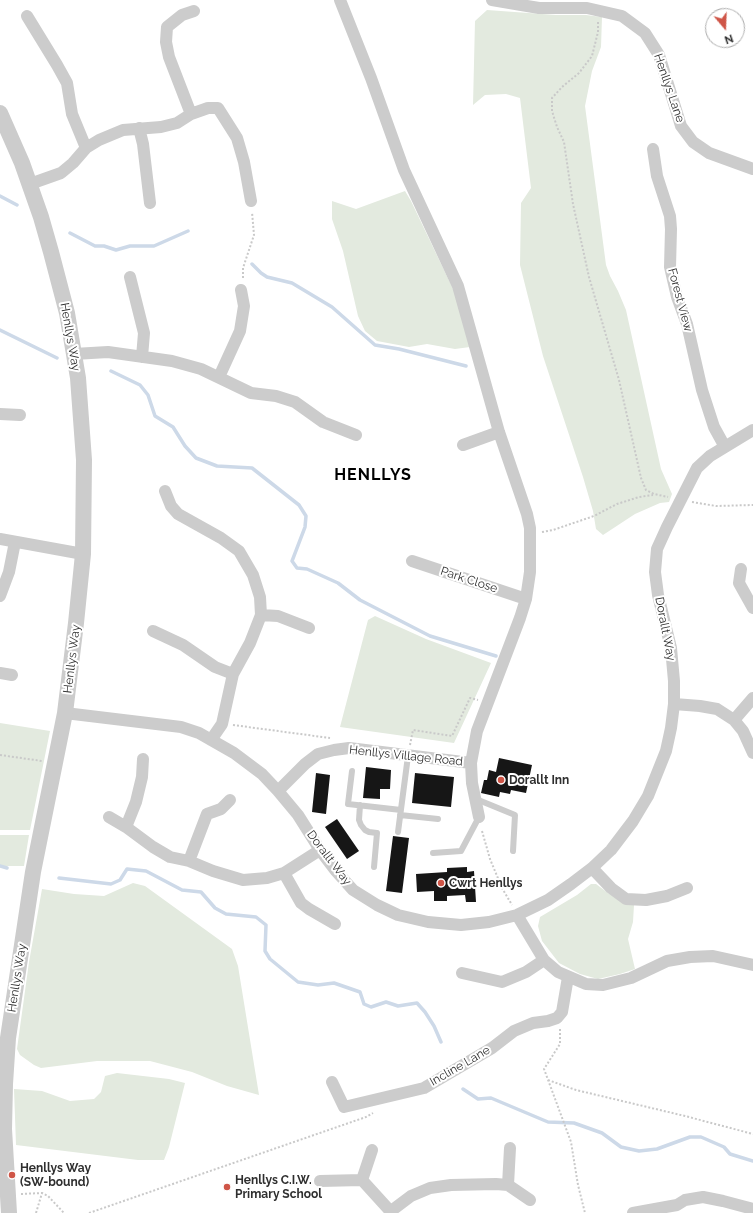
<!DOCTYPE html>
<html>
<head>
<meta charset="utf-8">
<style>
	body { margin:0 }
	#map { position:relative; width:753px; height:1213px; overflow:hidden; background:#fff; font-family:Raleway,sans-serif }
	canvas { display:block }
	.north { position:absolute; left:705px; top:8px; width:40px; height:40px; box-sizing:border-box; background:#fff; border:1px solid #acacac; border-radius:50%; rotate:161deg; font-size:11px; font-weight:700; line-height:16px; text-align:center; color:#2f2f2f }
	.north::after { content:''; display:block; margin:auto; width:14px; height:18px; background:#cf5547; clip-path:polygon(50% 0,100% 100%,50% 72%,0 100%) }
</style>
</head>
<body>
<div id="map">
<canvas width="753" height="1213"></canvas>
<div class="north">N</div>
</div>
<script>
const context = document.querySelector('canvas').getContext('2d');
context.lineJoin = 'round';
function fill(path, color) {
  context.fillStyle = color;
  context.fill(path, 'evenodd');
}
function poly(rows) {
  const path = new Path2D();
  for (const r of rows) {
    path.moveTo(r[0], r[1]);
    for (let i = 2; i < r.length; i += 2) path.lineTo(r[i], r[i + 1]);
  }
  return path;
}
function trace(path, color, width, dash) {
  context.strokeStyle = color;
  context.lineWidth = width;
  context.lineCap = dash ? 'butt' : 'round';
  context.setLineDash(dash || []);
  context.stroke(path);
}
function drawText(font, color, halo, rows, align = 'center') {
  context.font = font + ' Raleway,sans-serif';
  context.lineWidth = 4;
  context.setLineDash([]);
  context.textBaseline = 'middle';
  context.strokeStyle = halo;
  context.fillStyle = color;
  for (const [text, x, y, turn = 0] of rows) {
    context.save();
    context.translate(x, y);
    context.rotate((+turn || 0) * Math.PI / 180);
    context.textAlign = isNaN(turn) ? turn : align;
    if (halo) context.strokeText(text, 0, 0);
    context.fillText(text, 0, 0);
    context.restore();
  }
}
const green = poly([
	[487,10,556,15,586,15,602,17,601,47,592,71,585,106,606,265,610,276,618,291,626,310,661,469,672,494,669,502,660,503,635,514,603,535,596,529,593,511,583,477,543,356,520,265,521,203,531,188,520,98,506,94,485,95,473,105,475,21],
	[405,191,411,201,454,291,470,347,455,349,427,344,409,347,377,341,365,331,358,316,343,251,332,219,332,201,356,209],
	[375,616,426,639,491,663,454,743,340,727,368,620],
	[0,723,50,731,30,830,0,830],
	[0,835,29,835,24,866,0,866],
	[133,883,145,886,232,949,238,966,259,1095,227,1086,192,1072,150,1061,97,1061,41,1068,34,1065,20,1055,17,1049,29,962,42,889,74,894,104,896],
	[591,884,596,884,608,893,634,905,633,922,628,939,635,969,620,974,598,979,580,974,559,963,542,941,538,926,540,917,577,895],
	[117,1073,169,1079,185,1083,169,1147,164,1160,138,1160,16,1145,14,1089,42,1091,70,1101,94,1099,101,1092,105,1076]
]);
const stream = poly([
	[0,196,17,205],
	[70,233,95,246,104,246,116,250,130,246,154,246,188,231],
	[252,264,261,273,267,277,292,283,332,307,375,345,399,349,466,366],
	[0,330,57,358],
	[111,371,140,385,148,395,155,416,173,427,185,446,196,458,217,466,252,468,299,505,306,516,305,527,292,561,297,568,307,569,338,583,360,600,430,636,496,656],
	[0,866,7,868],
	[59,878,111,884,120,880,127,869,146,871,182,890,201,892,215,908,226,914,256,917,266,925,265,951,270,959,298,982,318,985,334,983,360,992,364,1004,371,1007,386,1002,398,1006,417,1003,425,1012,434,1026,441,1042],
	[463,1089,478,1099,491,1098,548,1122,574,1123,602,1133,621,1147,639,1151,657,1149,690,1137,701,1137,724,1147,730,1154,753,1161]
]);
const building = poly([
	[499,758,532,765,526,793,511,790,510,794,500,792,499,797,481,793,484,780,487,780,489,770,496,772],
	[366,767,391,770,390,789,380,789,380,799,363,798],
	[316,773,330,775,326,814,312,812],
	[415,773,454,777,451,807,412,803],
	[337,819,359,851,347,859,325,827],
	[393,836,409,838,402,893,386,891],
	[467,867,467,872,474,871,476,902,466,902,465,895,447,896,447,901,434,901,434,891,417,892,416,874,447,872,447,868]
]);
const path = poly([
	[598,22,598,32,592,56,579,73,562,87,552,98,552,111,557,127,564,142,573,204,589,277,619,380,641,478,646,490,654,494,668,497],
	[243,278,243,268,254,235,252,212],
	[692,502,716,506,753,505],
	[542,532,553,530,594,516,617,504,639,497,653,495],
	[233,725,330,738],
	[410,745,413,730,452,736,470,698,478,700],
	[0,755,42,761],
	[482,831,490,859,502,888,512,905],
	[560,1029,560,1044,544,1069,571,1142,578,1185,585,1213],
	[548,1080,576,1090,685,1116,753,1134],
	[21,1194,42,1193],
	[36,1213,42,1193,48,1196,64,1213],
	[89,1213,366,1117,373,1113]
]);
const service = poly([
	[352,771,348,804,401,810],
	[476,799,515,815,513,851],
	[360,805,359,820,361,825,365,830,369,832,377,833,374,867],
	[400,815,438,819],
	[398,832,408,756],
	[433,853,461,851,479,817]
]);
const minor = poly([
	[340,0,371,78,404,170,458,286,499,432,527,514,530,528,530,572,526,599,520,618,477,731,471,763,472,783,479,817],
	[492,0,539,8,587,8,622,16,645,33,659,55,681,126,693,142,709,153,753,169],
	[27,16,57,65,67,83,72,114,86,148],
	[191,114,169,57,166,42,167,27,182,15,194,11],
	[139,128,143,144,150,203],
	[653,149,657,176,670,216,671,229,670,267,677,297,687,324,702,390,714,427,725,447],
	[30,184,61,173,73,163,86,148,99,140,123,130,161,127,177,123,191,114,208,108,218,108,237,138,244,162,251,201],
	[130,277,144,333,142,357],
	[74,354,108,352,172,361,201,369,251,393,276,396,295,402,323,422,356,435],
	[219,377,240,331,244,306,241,290],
	[0,414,20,415],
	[463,445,499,432],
	[165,491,171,506,178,514,221,538,239,551,253,575,260,597,261,615,250,643,233,674,222,724,211,740],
	[0,539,83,554],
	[412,561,526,599],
	[741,569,739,583,753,608],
	[0,596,9,572,15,542],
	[261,615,278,616,309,628],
	[153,631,183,645,215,667,233,674],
	[0,673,12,675],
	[674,704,700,706,717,709,734,720,743,731,753,753],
	[65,713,181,727,199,733,234,753,262,774,278,791,305,764,318,754,334,750,349,748,471,763],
	[734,720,753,698],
	[278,791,298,815,320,850,336,871,353,890,377,905,398,915,428,922,461,925,489,922,517,915,548,900,571,884,592,868,611,850,633,821,648,796,666,751,671,728,674,704,674,681,671,648,658,595,655,572,657,549,667,527,697,468,710,456,753,430],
	[109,817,126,827,153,847,170,857,189,861,213,871,243,880,267,878,284,873,320,850],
	[126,827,136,802,142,777,143,759],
	[189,861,207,814,221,809,230,800],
	[592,868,611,888,626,899,646,900,667,896,687,888],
	[284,873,301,903,309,909,335,924],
	[517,915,544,960,558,972,586,984,603,985,631,978,667,961,690,957,713,956,753,965],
	[462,973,502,982,526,972,544,960],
	[332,1082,344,1107,424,1088,492,1048,514,1031,533,1023,548,1021,557,1018,562,1012,568,977],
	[372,1150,362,1180,392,1213],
	[320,1181,362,1180],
	[508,1185,510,1148],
	[391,1211,411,1196,430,1188,451,1185,496,1184,508,1185,530,1200],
	[633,1213,677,1205,685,1200,703,1197,723,1201,753,1209]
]);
const tertiary = poly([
	[0,113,22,163,41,217,51,252,67,313,78,378,84,460,83,554,76,623,65,713,33,872,8,1038,5,1084,4,1129,9,1213]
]);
const markers = [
	[501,780,4,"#cf5547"],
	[441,883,4,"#cf5547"],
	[12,1175,4,"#cf5547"],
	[227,1187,4,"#cf5547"]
];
const streetNames = [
	["Henllys Lane",669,88,71],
	["Forest View",680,300,75],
	["Henllys Way",70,337,80],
	["Park Close",469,580,18],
	["Dorallt Way",665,629,79],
	["Henllys Way",72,659,-83],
	["Henllys Village Road",406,756,6],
	["Dorallt Way",329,858,53],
	["Henllys Way",17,978,-81],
	["Incline Lane",460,1066,-30]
];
const poiNames = [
	["Dorallt Inn",509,780],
	["Cwrt Henllys",449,883],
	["Henllys Way",20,1168],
	["(SW-bound)",20,1182],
	["Henllys C.I.W.",235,1180],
	["Primary School",235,1194]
];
const districtNames = [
	["HENLLYS",373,475]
];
fill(green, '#e3eadf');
trace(stream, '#cdd9e8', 3.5);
fill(building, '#161616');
trace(path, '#c9c9c9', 2, [2, 2]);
trace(service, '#ccc', 6);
trace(minor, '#ccc', 12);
trace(tertiary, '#ccc', 16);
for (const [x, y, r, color] of markers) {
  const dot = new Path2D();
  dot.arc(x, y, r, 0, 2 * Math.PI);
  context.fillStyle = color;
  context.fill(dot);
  trace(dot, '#fff', 1.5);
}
drawText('12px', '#2f2f2f', '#fff', streetNames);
drawText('bold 12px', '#2f2f2f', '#fff', poiNames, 'left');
context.letterSpacing = '1px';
drawText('bold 16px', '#000', '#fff', districtNames);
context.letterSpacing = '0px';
</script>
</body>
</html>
